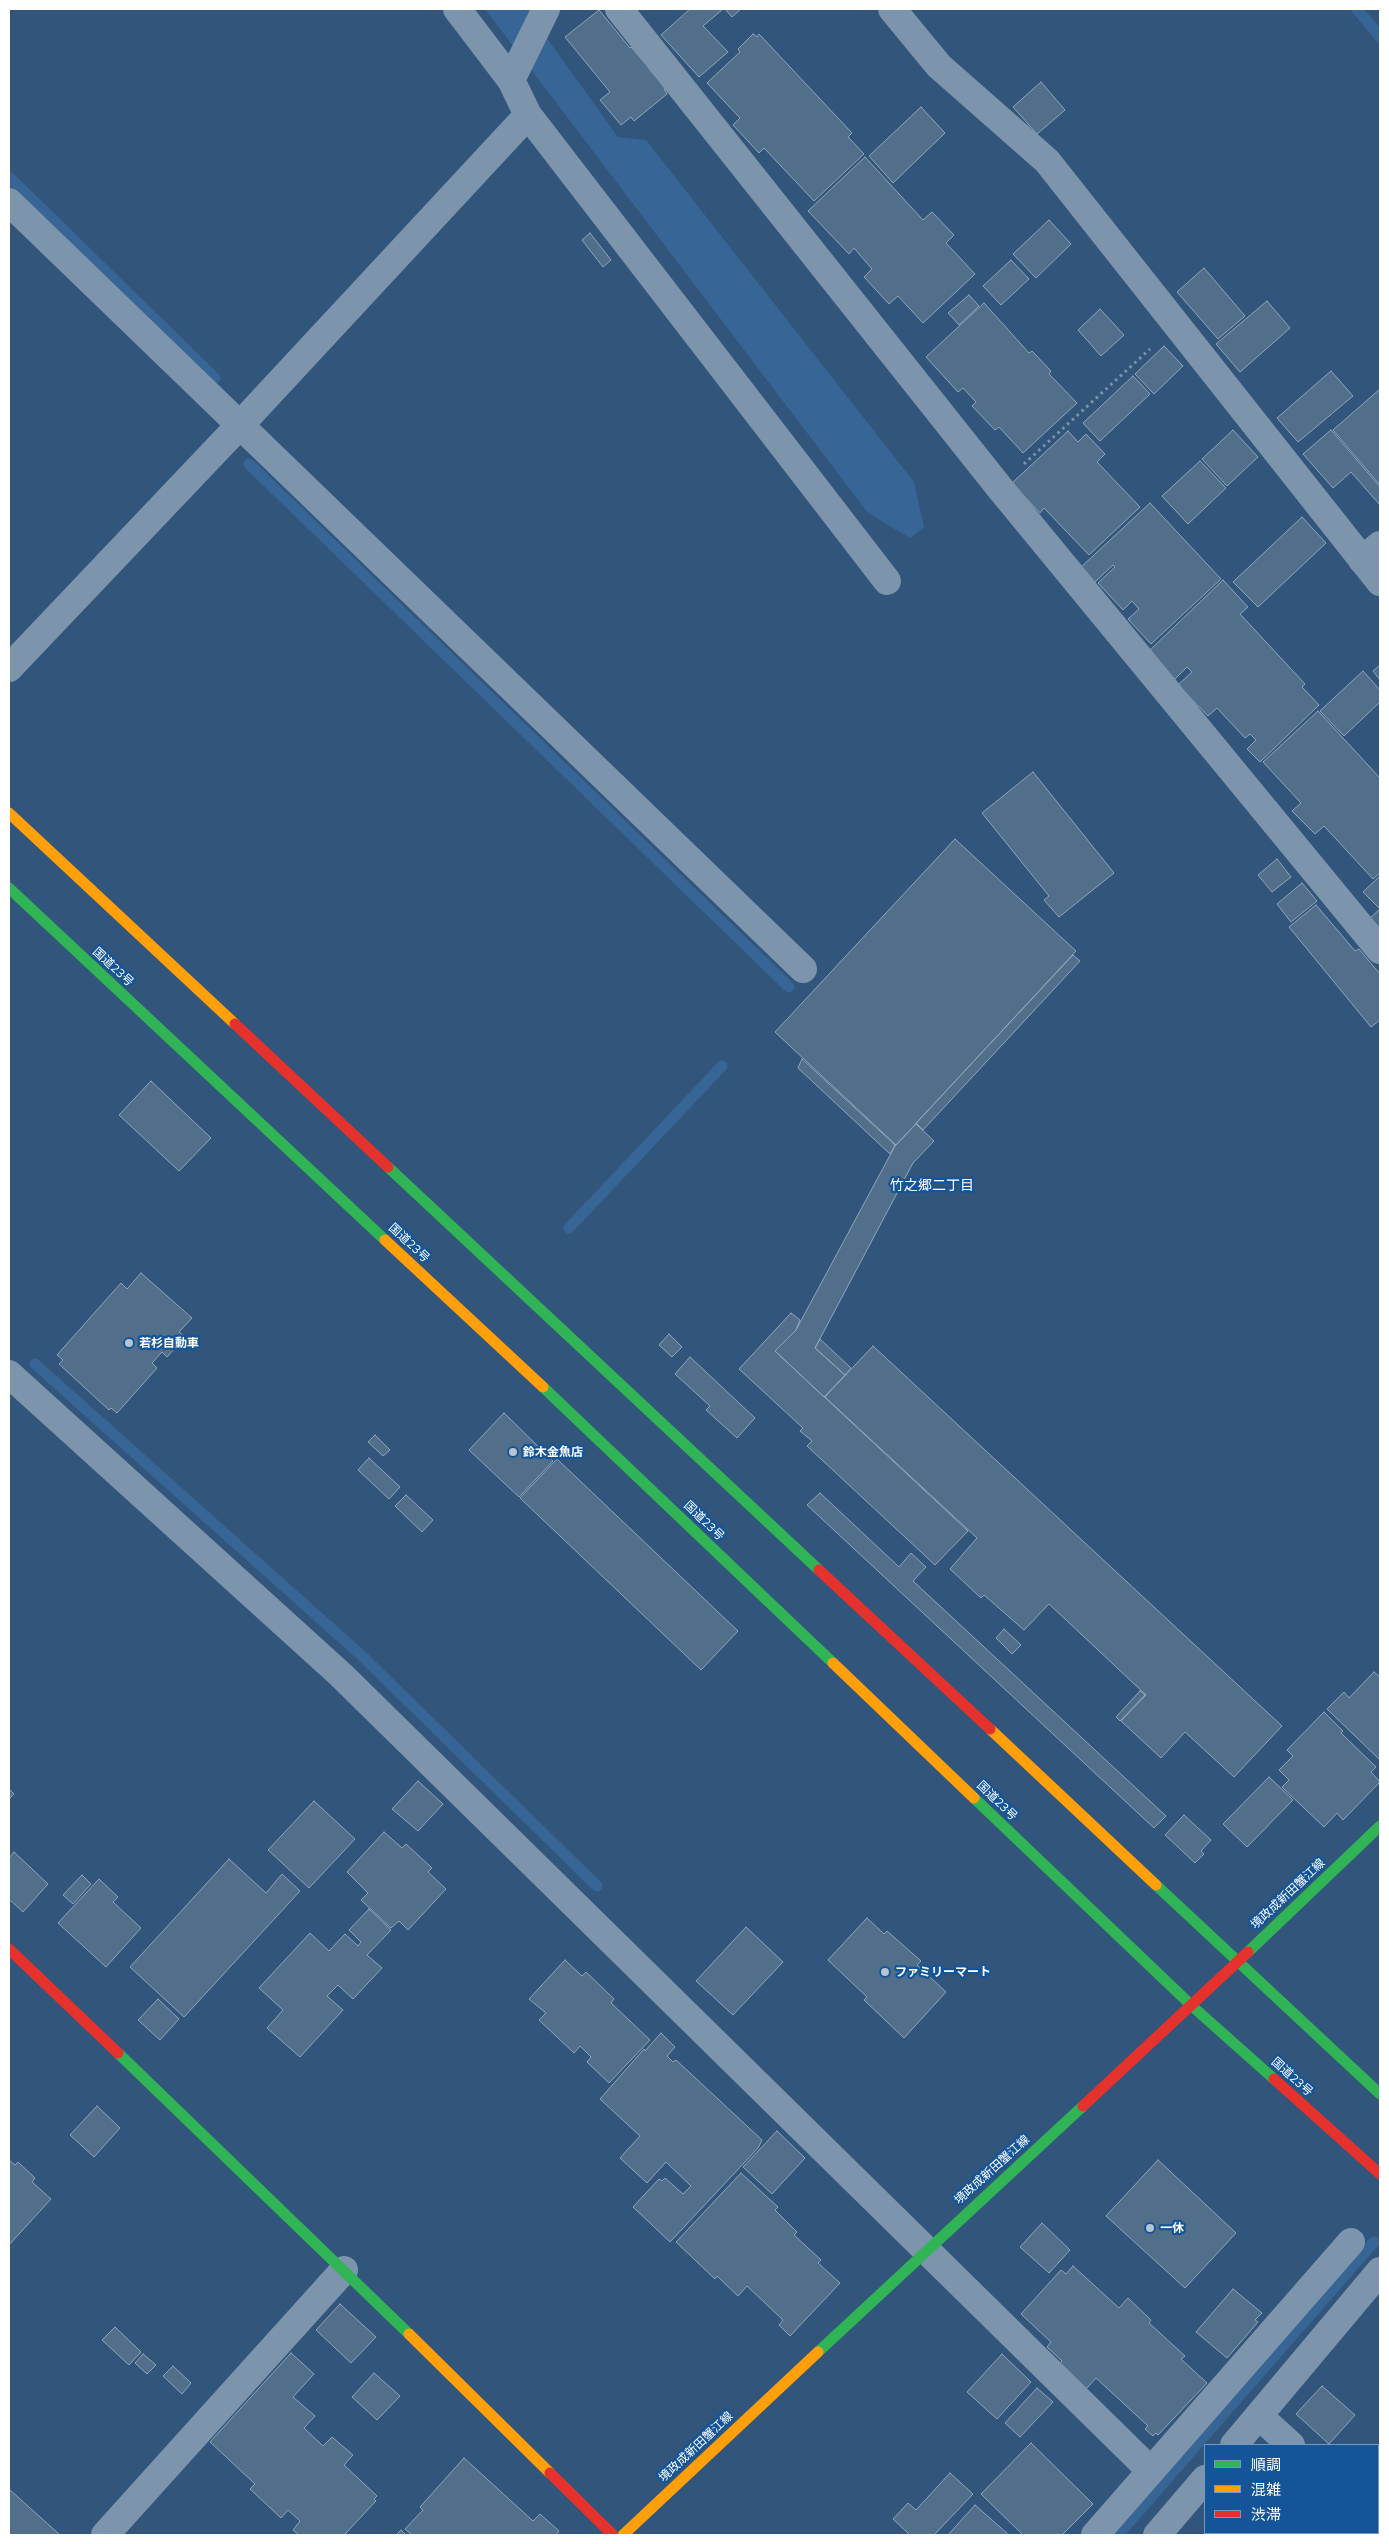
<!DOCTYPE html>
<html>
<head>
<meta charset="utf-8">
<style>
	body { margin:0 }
	#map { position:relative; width:1389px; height:2544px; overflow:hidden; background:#32567b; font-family:Mulish,"Noto Sans JP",sans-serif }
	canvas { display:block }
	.frame { position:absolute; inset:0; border:10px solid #fff; pointer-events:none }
	.legend { position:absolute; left:1204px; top:2444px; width:175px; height:90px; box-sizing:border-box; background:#145599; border:1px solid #7299c2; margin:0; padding:6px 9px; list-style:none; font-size:15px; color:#fff }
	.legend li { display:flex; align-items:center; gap:10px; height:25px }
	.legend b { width:25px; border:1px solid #7299c2 }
</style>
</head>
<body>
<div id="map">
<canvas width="1389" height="2544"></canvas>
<div class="frame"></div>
<ul class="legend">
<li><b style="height:6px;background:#30b455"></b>順調</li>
<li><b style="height:6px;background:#ff9f0a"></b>混雑</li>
<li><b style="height:6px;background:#e5322d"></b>渋滞</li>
</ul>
</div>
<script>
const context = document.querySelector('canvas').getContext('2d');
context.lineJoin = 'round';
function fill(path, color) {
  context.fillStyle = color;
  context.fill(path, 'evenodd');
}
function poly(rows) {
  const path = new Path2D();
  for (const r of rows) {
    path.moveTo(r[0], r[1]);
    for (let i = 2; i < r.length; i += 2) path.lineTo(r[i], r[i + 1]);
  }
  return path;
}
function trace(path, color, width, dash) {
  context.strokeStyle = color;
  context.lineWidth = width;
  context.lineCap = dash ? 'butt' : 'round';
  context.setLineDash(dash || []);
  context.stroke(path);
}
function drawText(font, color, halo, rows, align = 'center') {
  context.font = font + ' Mulish,"Noto Sans JP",sans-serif';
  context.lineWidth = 4.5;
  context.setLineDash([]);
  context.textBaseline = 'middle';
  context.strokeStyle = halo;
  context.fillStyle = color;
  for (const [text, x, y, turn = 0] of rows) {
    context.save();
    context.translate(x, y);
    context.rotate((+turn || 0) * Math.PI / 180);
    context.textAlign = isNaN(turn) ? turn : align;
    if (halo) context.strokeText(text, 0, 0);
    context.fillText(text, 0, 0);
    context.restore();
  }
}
const water = poly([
	[485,9,533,9,541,30,618,137,646,140,914,482,924,527,910,538,868,513]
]);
const stream = poly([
	[1357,9,1380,37],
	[9,177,215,378],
	[249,464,789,987],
	[569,1228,722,1066],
	[35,1364,362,1656,597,1886],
	[1118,2535,1374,2242]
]);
const building = poly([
	[690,9,723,9,703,26,728,52,699,77,661,35,690,9],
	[725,9,741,9,732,17,725,9],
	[599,10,630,48,631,47,643,61,644,60,667,87,664,89,667,94,634,121,631,117,621,125,600,100,610,92,565,37,599,10],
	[753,34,757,37,759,34,852,133,848,137,864,154,814,201,764,148,759,153,733,125,740,118,707,83,740,52,738,49,753,34],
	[1041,82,1065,110,1037,134,1013,107,1041,82],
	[921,107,945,133,893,183,869,156,921,107],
	[865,157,923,220,932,212,954,235,946,243,975,274,923,323,898,296,889,304,864,277,872,269,854,248,849,254,808,211,865,157],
	[1049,220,1071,244,1036,278,1013,254,1049,220],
	[590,233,611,260,603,267,582,240,590,233],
	[1011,260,1029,279,1001,305,983,286,1011,260],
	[1204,268,1245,316,1218,339,1177,292,1204,268],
	[969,295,979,306,959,325,948,313,969,295],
	[1267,301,1290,328,1240,372,1216,344,1267,301],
	[984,303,1029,353,1032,351,1051,371,1049,374,1077,403,1023,453,999,427,995,430,972,406,976,402,963,388,958,392,926,357,984,303],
	[1100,309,1124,335,1101,356,1078,330,1100,309],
	[1164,346,1183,366,1154,394,1135,374,1164,346],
	[1331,371,1353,396,1298,442,1277,418,1331,371],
	[1133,376,1150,394,1100,441,1083,423,1133,376],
	[1380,389,1380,485,1333,430,1380,389],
	[1233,430,1258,457,1227,486,1202,459,1233,430],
	[1331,430,1380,487,1380,505,1351,472,1333,488,1303,454,1331,430],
	[1068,431,1078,442,1086,434,1105,454,1097,462,1140,507,1089,555,1044,508,1040,513,1012,483,1068,431],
	[1200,461,1226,488,1188,524,1162,496,1200,461],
	[1150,503,1221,579,1151,644,1128,619,1139,609,1132,601,1123,610,1098,583,1115,567,1113,565,1094,583,1080,568,1150,503],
	[1302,517,1326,543,1258,607,1233,582,1302,517],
	[1223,580,1248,607,1240,614,1305,684,1302,687,1319,705,1260,762,1247,749,1256,740,1250,734,1245,738,1217,708,1208,716,1178,685,1192,672,1187,667,1174,680,1148,652,1223,580],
	[1380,665,1380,680,1373,671,1380,665],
	[1363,671,1380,690,1380,702,1344,736,1320,711,1363,671],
	[1318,711,1380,778,1380,873,1373,879,1324,826,1315,834,1292,811,1301,803,1263,762,1318,711],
	[1033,772,1114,873,1059,917,1044,900,1049,896,982,813,1033,772],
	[955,839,1076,951,896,1145,775,1032,955,839],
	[1277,859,1291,877,1272,892,1258,875,1277,859],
	[1380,876,1380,928,1370,918,1380,909,1363,892,1380,876],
	[1302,883,1317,901,1291,922,1277,904,1302,883],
	[1316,905,1355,951,1359,949,1380,974,1380,1020,1371,1027,1289,927,1316,905],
	[1073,955,1080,961,923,1130,916,1123,1073,955],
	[802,1059,895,1145,890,1154,798,1068,802,1059],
	[151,1081,211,1138,179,1171,119,1115,151,1081],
	[916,1124,934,1141,913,1163,815,1348,845,1375,824,1397,775,1351,796,1330,895,1146,916,1124],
	[141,1273,192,1318,179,1332,185,1337,167,1357,162,1352,152,1363,157,1368,117,1413,111,1408,109,1410,59,1364,63,1360,57,1355,121,1283,127,1289,141,1273],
	[791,1313,800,1320,796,1330,775,1351,968,1531,935,1565,807,1446,812,1441,800,1431,803,1428,739,1369,791,1313],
	[669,1334,682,1347,672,1357,659,1345,669,1334],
	[820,1339,851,1368,845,1375,815,1348,820,1339],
	[873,1346,1282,1726,1234,1777,1185,1732,1161,1758,1121,1721,1146,1695,1049,1604,1024,1630,984,1595,981,1598,950,1569,977,1538,825,1397,873,1346],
	[690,1357,755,1418,737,1438,706,1410,710,1406,675,1374,690,1357],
	[504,1413,553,1461,519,1497,469,1450,504,1413],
	[375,1435,390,1450,383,1456,368,1442,375,1435],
	[369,1458,400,1487,389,1499,358,1470,369,1458],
	[557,1459,738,1631,701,1670,520,1498,557,1459],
	[820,1493,899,1567,911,1553,926,1567,913,1581,1166,1816,1154,1828,807,1505,820,1493],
	[406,1495,433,1520,422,1532,395,1506,406,1495],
	[1004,1629,1021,1645,1012,1654,996,1638,1004,1629],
	[1374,1672,1380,1677,1380,1760,1327,1709,1344,1692,1349,1698,1374,1672],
	[1140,1691,1145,1695,1120,1721,1116,1717,1140,1691],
	[1324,1712,1343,1731,1341,1733,1376,1767,1371,1772,1380,1782,1343,1820,1337,1813,1324,1827,1282,1787,1289,1780,1279,1770,1293,1756,1287,1750,1324,1712],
	[1269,1777,1293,1800,1247,1847,1223,1824,1269,1777],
	[418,1781,443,1804,418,1831,392,1809,418,1781],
	[9,1789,14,1794,9,1799,9,1789],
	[314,1801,355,1839,309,1888,268,1850,314,1801],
	[1184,1815,1211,1840,1201,1851,1204,1854,1195,1863,1165,1835,1184,1815],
	[384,1832,402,1848,406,1844,432,1868,428,1872,446,1889,408,1930,399,1921,391,1928,361,1900,368,1893,347,1872,384,1832],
	[14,1852,48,1884,23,1912,9,1899,9,1858,14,1852],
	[229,1859,266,1893,282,1874,300,1891,184,2017,130,1967,229,1859],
	[82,1875,91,1884,73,1904,63,1895,82,1875],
	[99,1879,118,1897,113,1902,141,1928,106,1967,58,1923,99,1879],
	[369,1909,391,1930,367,1955,382,1968,353,1999,338,1985,327,1996,343,2010,300,2057,267,2028,283,2010,259,1988,310,1933,329,1951,345,1934,358,1946,361,1942,349,1930,369,1909],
	[867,1918,884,1934,887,1931,921,1961,917,1965,946,1992,904,2038,864,2000,867,1997,828,1960,867,1918],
	[746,1927,783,1962,733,2015,696,1981,746,1927],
	[565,1960,582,1976,586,1972,614,1999,611,2003,650,2040,609,2083,587,2062,591,2057,580,2046,574,2053,539,2020,546,2013,529,1999,565,1960],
	[158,1999,179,2019,160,2040,138,2020,158,1999],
	[661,2033,675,2047,667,2056,673,2062,676,2060,762,2140,758,2148,670,2242,633,2207,659,2179,662,2181,665,2178,683,2194,691,2186,666,2162,647,2183,620,2158,640,2136,600,2099,644,2049,645,2051,661,2033],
	[97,2106,120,2128,94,2157,70,2135,97,2106],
	[777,2131,805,2158,772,2194,743,2167,777,2131],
	[9,2160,15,2165,18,2162,35,2178,32,2182,51,2199,9,2245,9,2160],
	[1158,2160,1236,2233,1185,2288,1106,2216,1158,2160],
	[741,2173,778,2207,775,2210,797,2232,794,2235,821,2260,818,2263,840,2283,790,2336,779,2325,783,2320,747,2286,738,2296,717,2276,715,2279,676,2242,741,2173],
	[1042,2223,1070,2250,1049,2273,1020,2247,1042,2223],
	[1073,2266,1119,2308,1128,2298,1151,2320,1149,2323,1185,2356,1181,2359,1207,2383,1158,2435,1156,2433,1153,2436,1145,2429,1148,2426,1096,2378,1086,2389,1059,2364,1062,2361,1047,2347,1051,2342,1021,2314,1061,2270,1066,2274,1073,2266],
	[1233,2289,1262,2313,1255,2320,1258,2322,1227,2358,1196,2332,1233,2289],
	[340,2304,376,2337,351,2363,316,2330,340,2304],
	[115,2327,141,2352,129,2365,102,2340,115,2327],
	[291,2353,314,2374,293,2397,315,2416,304,2428,323,2446,332,2437,353,2455,344,2465,377,2496,374,2499,376,2501,344,2535,299,2535,293,2530,300,2521,288,2510,281,2518,250,2489,255,2484,210,2442,291,2353],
	[143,2354,156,2365,147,2374,135,2363,143,2354],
	[1002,2354,1031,2382,997,2419,967,2392,1002,2354],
	[173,2366,191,2383,182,2394,163,2376,173,2366],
	[374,2373,400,2396,377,2420,352,2397,374,2373],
	[1322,2386,1355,2415,1329,2444,1296,2414,1322,2386],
	[1037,2388,1053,2402,1020,2437,1005,2423,1037,2388],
	[1031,2443,1093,2504,1062,2535,1023,2535,981,2494,1031,2443],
	[464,2458,533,2521,540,2514,559,2531,556,2535,412,2535,405,2529,423,2510,420,2507,464,2458],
	[950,2473,973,2494,934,2535,910,2535,893,2519,908,2503,916,2510,950,2473],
	[9,2489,60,2535,9,2535,9,2489],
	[975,2505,1009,2535,948,2535,975,2505],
	[401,2530,406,2535,396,2535,401,2530]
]);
const path = poly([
	[1024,464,1150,349]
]);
const street = poly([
	[457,9,511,80],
	[619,9,999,487,1380,950],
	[892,9,939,66,1047,161,1380,582],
	[528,115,887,581],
	[9,202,803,969],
	[1362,560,1380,545],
	[9,668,240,425,528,115,511,80,546,9],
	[9,1374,341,1675,1151,2471],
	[1259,2416,1291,2445],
	[1234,2445,1380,2271],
	[1378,2525,1380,2527],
	[105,2535,344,2270],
	[1095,2535,1351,2242],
	[1157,2535,1205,2479]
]);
const fast = poly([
	[9,888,385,1240],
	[388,1167,819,1570],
	[543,1387,833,1663],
	[974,1798,1192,2006,1274,2079],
	[1156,1885,1380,2094],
	[1248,1952,1380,1826],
	[118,2053,409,2334],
	[818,2352,1083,2106]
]);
const slow = poly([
	[9,813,235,1024],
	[385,1240,543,1387],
	[833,1663,974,1798],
	[990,1729,1156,1885],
	[409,2334,550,2473],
	[623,2535,818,2352]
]);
const jam = poly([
	[235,1024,388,1167],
	[819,1570,990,1729],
	[9,1949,118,2053],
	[1274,2079,1380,2174],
	[1083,2106,1248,1952],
	[550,2473,613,2535]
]);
const markers = [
	[129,1343,5,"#b7c4d1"],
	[513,1452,5,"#b7c4d1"],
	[885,1972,5,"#b7c4d1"],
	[1150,2228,5,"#b7c4d1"]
];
const streetNames = [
	["国道23号",113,967,43],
	["国道23号",409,1243,43],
	["国道23号",704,1521,44],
	["国道23号",997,1801,44],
	["境政成新田蟹江線",1288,1894,-43],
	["国道23号",1292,2077,42],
	["境政成新田蟹江線",992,2170,-42],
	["境政成新田蟹江線",696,2447,-43]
];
const poiNames = [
	["若杉自動車",139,1343],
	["鈴木金魚店",523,1452],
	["ファミリーマート",895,1972],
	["一休",1160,2228]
];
const neighbourhoodNames = [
	["竹之郷二丁目",932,1186]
];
fill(water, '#376595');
trace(stream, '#376595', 11);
fill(building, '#516e8b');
trace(building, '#91a5ba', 1);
trace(path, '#7d94ad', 3, [2.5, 4]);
trace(street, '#7d94ad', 28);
trace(fast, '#30b455', 11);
trace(slow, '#ff9f0a', 11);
trace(jam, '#e5322d', 11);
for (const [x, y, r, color] of markers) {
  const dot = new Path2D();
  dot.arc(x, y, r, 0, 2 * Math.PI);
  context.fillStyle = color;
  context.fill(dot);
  trace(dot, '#145599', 2);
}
drawText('12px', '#fff', '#145599', streetNames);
drawText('bold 12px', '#fff', '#145599', poiNames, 'left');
drawText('14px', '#fff', '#145599', neighbourhoodNames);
</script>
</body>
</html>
